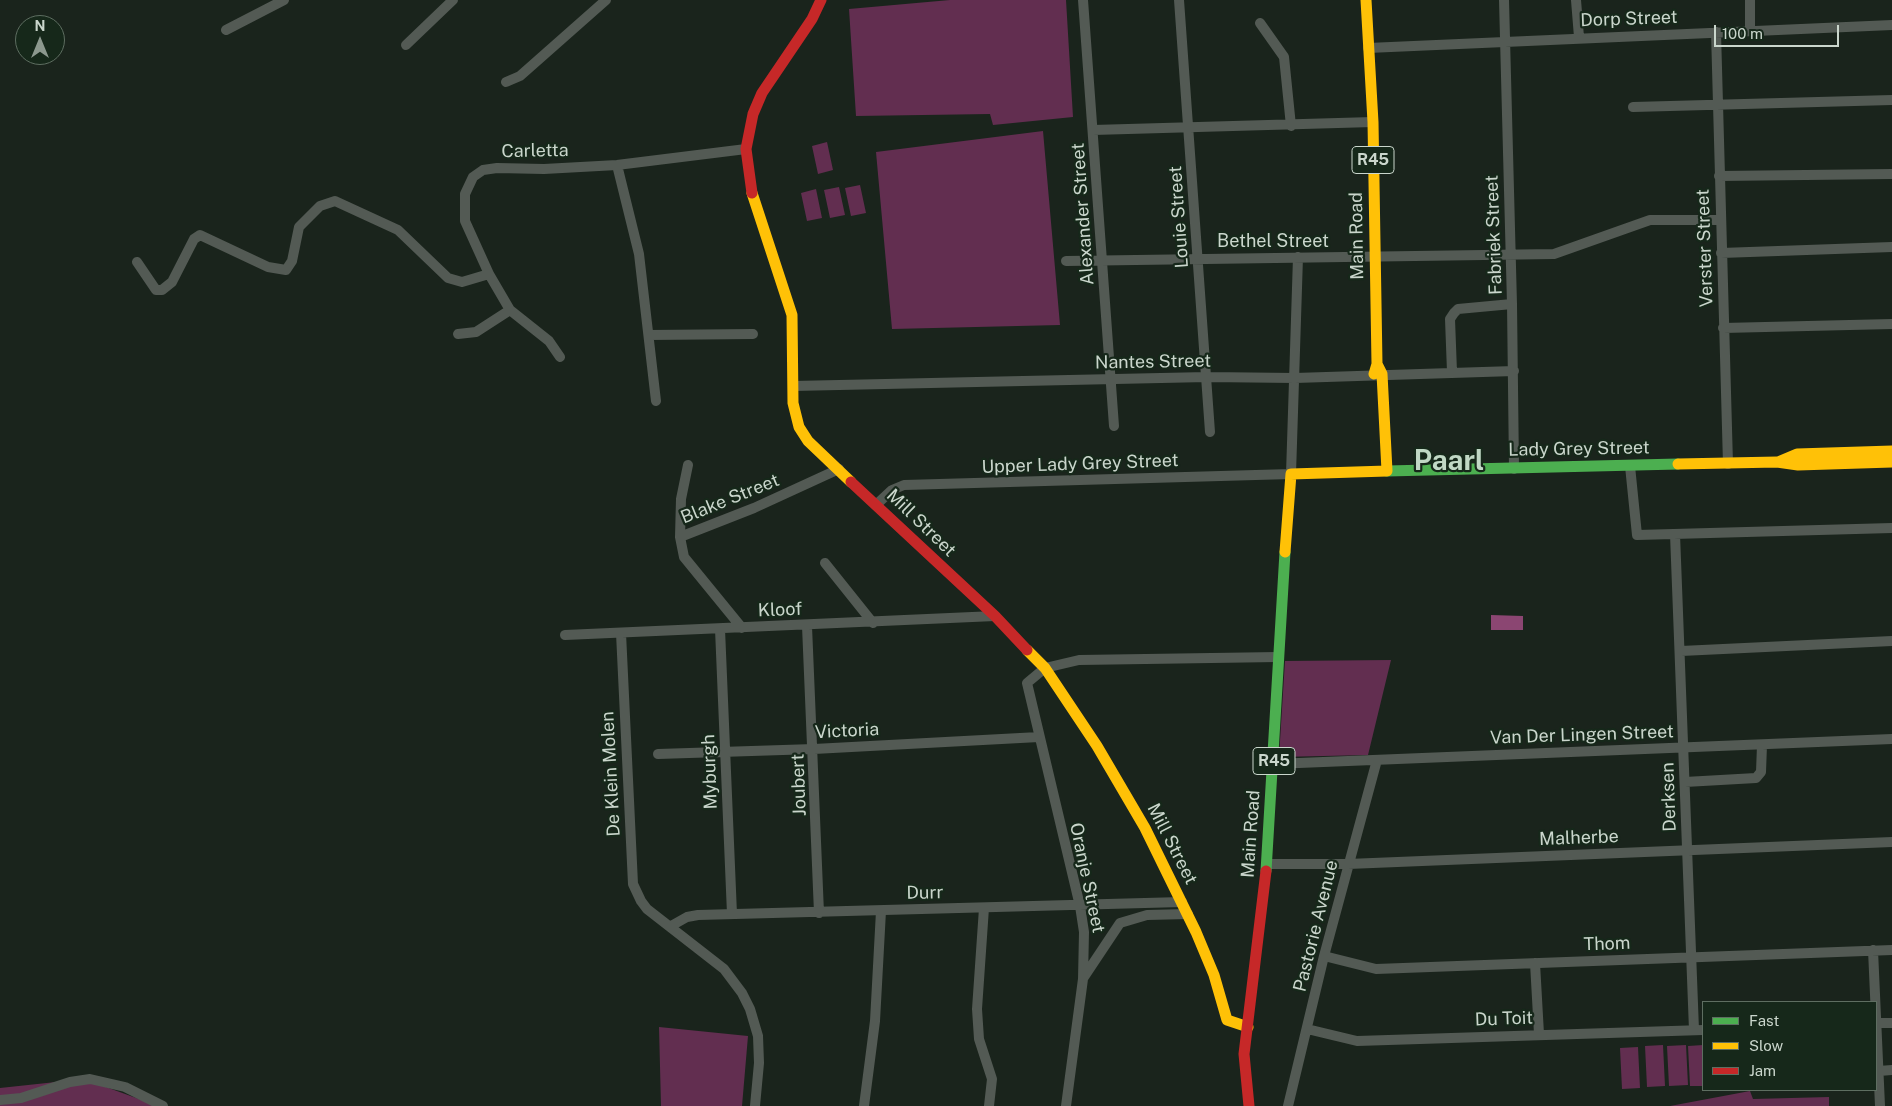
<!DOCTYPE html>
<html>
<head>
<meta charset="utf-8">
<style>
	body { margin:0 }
	#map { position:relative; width:1892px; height:1106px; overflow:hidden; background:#1a241c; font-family:"Public Sans",sans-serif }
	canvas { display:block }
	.legend { position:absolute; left:1702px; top:1001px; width:175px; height:90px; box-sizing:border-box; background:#16281a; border:1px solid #5e6e61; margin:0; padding:6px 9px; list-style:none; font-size:15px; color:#cad6cc }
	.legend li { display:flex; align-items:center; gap:10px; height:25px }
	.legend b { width:25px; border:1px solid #5e6e61 }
	.north { position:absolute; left:15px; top:15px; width:50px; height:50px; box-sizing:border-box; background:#16281a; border:1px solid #5e6e61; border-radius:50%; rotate:0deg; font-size:14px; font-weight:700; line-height:20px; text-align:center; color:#cad6cc }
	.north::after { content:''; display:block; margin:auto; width:18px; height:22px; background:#8c988e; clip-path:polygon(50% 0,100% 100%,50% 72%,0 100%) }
	.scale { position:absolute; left:1714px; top:25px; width:125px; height:22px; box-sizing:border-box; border:2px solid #cad6cc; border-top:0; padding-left:6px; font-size:15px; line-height:18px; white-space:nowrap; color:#cad6cc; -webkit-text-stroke:4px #16281a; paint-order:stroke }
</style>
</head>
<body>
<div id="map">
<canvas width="1892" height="1106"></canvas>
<ul class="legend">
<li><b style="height:6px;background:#4caf50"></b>Fast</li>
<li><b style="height:6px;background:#ffc107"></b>Slow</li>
<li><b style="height:6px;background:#c62828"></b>Jam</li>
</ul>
<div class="north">N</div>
<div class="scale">100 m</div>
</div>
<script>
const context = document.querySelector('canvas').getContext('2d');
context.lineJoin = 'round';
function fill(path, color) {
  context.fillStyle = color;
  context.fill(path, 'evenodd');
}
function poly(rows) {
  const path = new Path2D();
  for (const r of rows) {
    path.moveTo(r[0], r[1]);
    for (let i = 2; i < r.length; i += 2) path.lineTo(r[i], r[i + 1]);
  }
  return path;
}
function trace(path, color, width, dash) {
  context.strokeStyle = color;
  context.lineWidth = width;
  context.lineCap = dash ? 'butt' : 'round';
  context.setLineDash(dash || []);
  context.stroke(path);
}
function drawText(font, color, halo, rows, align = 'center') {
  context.font = font + ' "Public Sans",sans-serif';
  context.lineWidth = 4.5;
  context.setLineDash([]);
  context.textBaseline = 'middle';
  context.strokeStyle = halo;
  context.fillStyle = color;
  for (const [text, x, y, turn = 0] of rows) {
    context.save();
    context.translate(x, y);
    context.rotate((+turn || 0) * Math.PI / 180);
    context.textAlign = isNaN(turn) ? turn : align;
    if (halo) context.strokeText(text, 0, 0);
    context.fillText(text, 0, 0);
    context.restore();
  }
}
const green = poly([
	[950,0,1066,0,1073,117,993,125,990,114,856,116,849,9],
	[1043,131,1060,325,892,329,876,152],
	[827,142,833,170,818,174,812,146],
	[860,185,866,213,851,216,845,188],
	[839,187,845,215,830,218,824,190],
	[816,189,822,218,807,221,801,193],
	[1391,660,1368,755,1279,757,1285,661],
	[659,1027,748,1036,742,1106,661,1106],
	[1663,1045,1665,1086,1647,1087,1645,1046],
	[1686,1045,1688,1085,1669,1086,1667,1046],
	[1703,1045,1703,1086,1690,1086,1688,1046],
	[1638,1047,1640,1088,1622,1089,1620,1048],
	[84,1079,158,1106,0,1106,0,1088],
	[1750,1091,1753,1099,1829,1097,1829,1106,1670,1106]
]);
const water = poly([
	[1491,615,1523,616,1523,630,1491,630]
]);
const street = poly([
	[1083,0,1114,426],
	[1179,0,1210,432],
	[1504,0,1512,304,1514,469],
	[1576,0,1579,37],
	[1750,0,1750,31],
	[1260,23,1284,57,1291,126],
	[226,30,284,0],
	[1716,32,1728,464],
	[406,45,453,0],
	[1368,48,1892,25],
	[506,82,520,76,606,0],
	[1633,107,1892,100],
	[1093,130,1373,122],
	[617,165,639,254,656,401],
	[1719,176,1892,174],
	[1721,253,1892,247],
	[1066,261,1554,254,1650,220,1720,220],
	[137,262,156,290,162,290,172,282,194,239,200,235,268,267,286,270,292,261,299,227,320,206,335,201,398,230,448,278,462,282,489,274],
	[1723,328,1892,324],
	[458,334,476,332,510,310],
	[649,335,753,334],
	[560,357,549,341,510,310,489,274,465,221,465,194,473,177,483,170,497,168,544,169,617,165,746,149],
	[1452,372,1450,319,1454,313,1458,309,1512,304],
	[793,386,1207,377,1295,378,1514,371],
	[1630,466,1637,535,1892,528],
	[877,504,892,490,904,485,1291,474,1298,257],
	[1675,534,1694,1030],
	[680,537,681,499,688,465],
	[825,563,873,623],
	[807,626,819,913],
	[742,628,684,557,680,537,754,508,839,469],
	[720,629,732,914],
	[621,633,633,884,641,901,647,909,724,969,742,993,750,1009,758,1036,759,1063,755,1106],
	[565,635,995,616],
	[1681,651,1892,641],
	[658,754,814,749,1039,737],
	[1274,764,1892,739],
	[1685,782,1756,778,1761,772,1762,745],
	[1267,864,1348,864,1892,842],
	[984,908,977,1009,979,1039,992,1079,989,1106],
	[671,926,687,917,698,915,1182,902],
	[1873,950,1880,1106],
	[1324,956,1376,969,1892,950],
	[1535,963,1539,1034],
	[1084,977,1120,923,1147,915,1188,914],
	[1876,1023,1892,1023],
	[1307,1029,1357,1041,1703,1030],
	[1879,1071,1892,1070],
	[0,1100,21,1098,70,1082,90,1079,125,1087,163,1106],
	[864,1106,875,1021,881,911],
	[1066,1106,1083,979,1084,932,1080,906,1027,683,1045,668,1079,660,1278,657],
	[1288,1106,1324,956,1377,760]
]);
const fast = poly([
	[1387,471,1678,464],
	[1266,871,1285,552]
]);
const slow = poly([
	[1366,0,1373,122,1377,364,1374,374],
	[752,193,792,315,793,403,799,427,808,441,851,482],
	[1778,462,1797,454,1892,451],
	[1678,464,1777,462,1798,465,1892,462],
	[1285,552,1291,474,1387,471,1382,374,1377,364],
	[1027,650,1045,668,1097,746,1145,828,1196,932,1214,975,1227,1020,1248,1027]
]);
const jam = poly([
	[752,193,746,149,753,114,762,93,812,19,821,0],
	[851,482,995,616,1027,650],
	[1249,1106,1244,1054,1266,871]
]);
const shields = [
	[1373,160,42],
	[1274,761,42]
];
const shieldNames = [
	["R45",1373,160],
	["R45",1274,761]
];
const streetNames = [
	["Dorp Street",1629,19,-2],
	["Carletta",535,151,-1],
	["Alexander Street",1083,214,-94],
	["Louie Street",1179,217,-94],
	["Fabriek Street",1494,235,-92],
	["Main Road",1357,236,-91],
	["Bethel Street",1273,241],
	["Verster Street",1705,248,-92],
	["Nantes Street",1153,362,-1],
	["Lady Grey Street",1579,449,-1],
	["Upper Lady Grey Street",1080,464,-2],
	["Blake Street",730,499,-22],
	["Mill Street",921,523,44],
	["Kloof",780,610,-2],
	["Victoria",847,731,-3],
	["Van Der Lingen Street",1582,735,-2],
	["Myburgh",710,772,-92],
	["De Klein Molen",611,774,-93],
	["Joubert",799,785,-92],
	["Derksen",1669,797,-92],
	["Main Road",1251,834,-86],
	["Malherbe",1579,838,-2],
	["Mill Street",1172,844,63],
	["Oranje Street",1087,878,78],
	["Durr",925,893,-1],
	["Pastorie Avenue",1316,926,-76],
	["Thom",1607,944,-2],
	["Du Toit",1504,1019,-2]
];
const townNames = [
	["Paarl",1449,461]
];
fill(green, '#622e50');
fill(water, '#8b4672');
trace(street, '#535a54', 10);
trace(fast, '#4caf50', 11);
trace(slow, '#ffc107', 11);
trace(jam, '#c62828', 11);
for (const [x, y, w] of shields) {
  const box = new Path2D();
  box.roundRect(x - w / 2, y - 13.5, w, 27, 4);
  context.fillStyle = '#16281a';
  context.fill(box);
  trace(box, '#cad6cc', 1);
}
drawText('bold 16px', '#cad6cc', null, shieldNames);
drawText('18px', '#cad6cc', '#16281a', streetNames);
drawText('bold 28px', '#c1d8c5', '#16281a', townNames);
</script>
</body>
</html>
